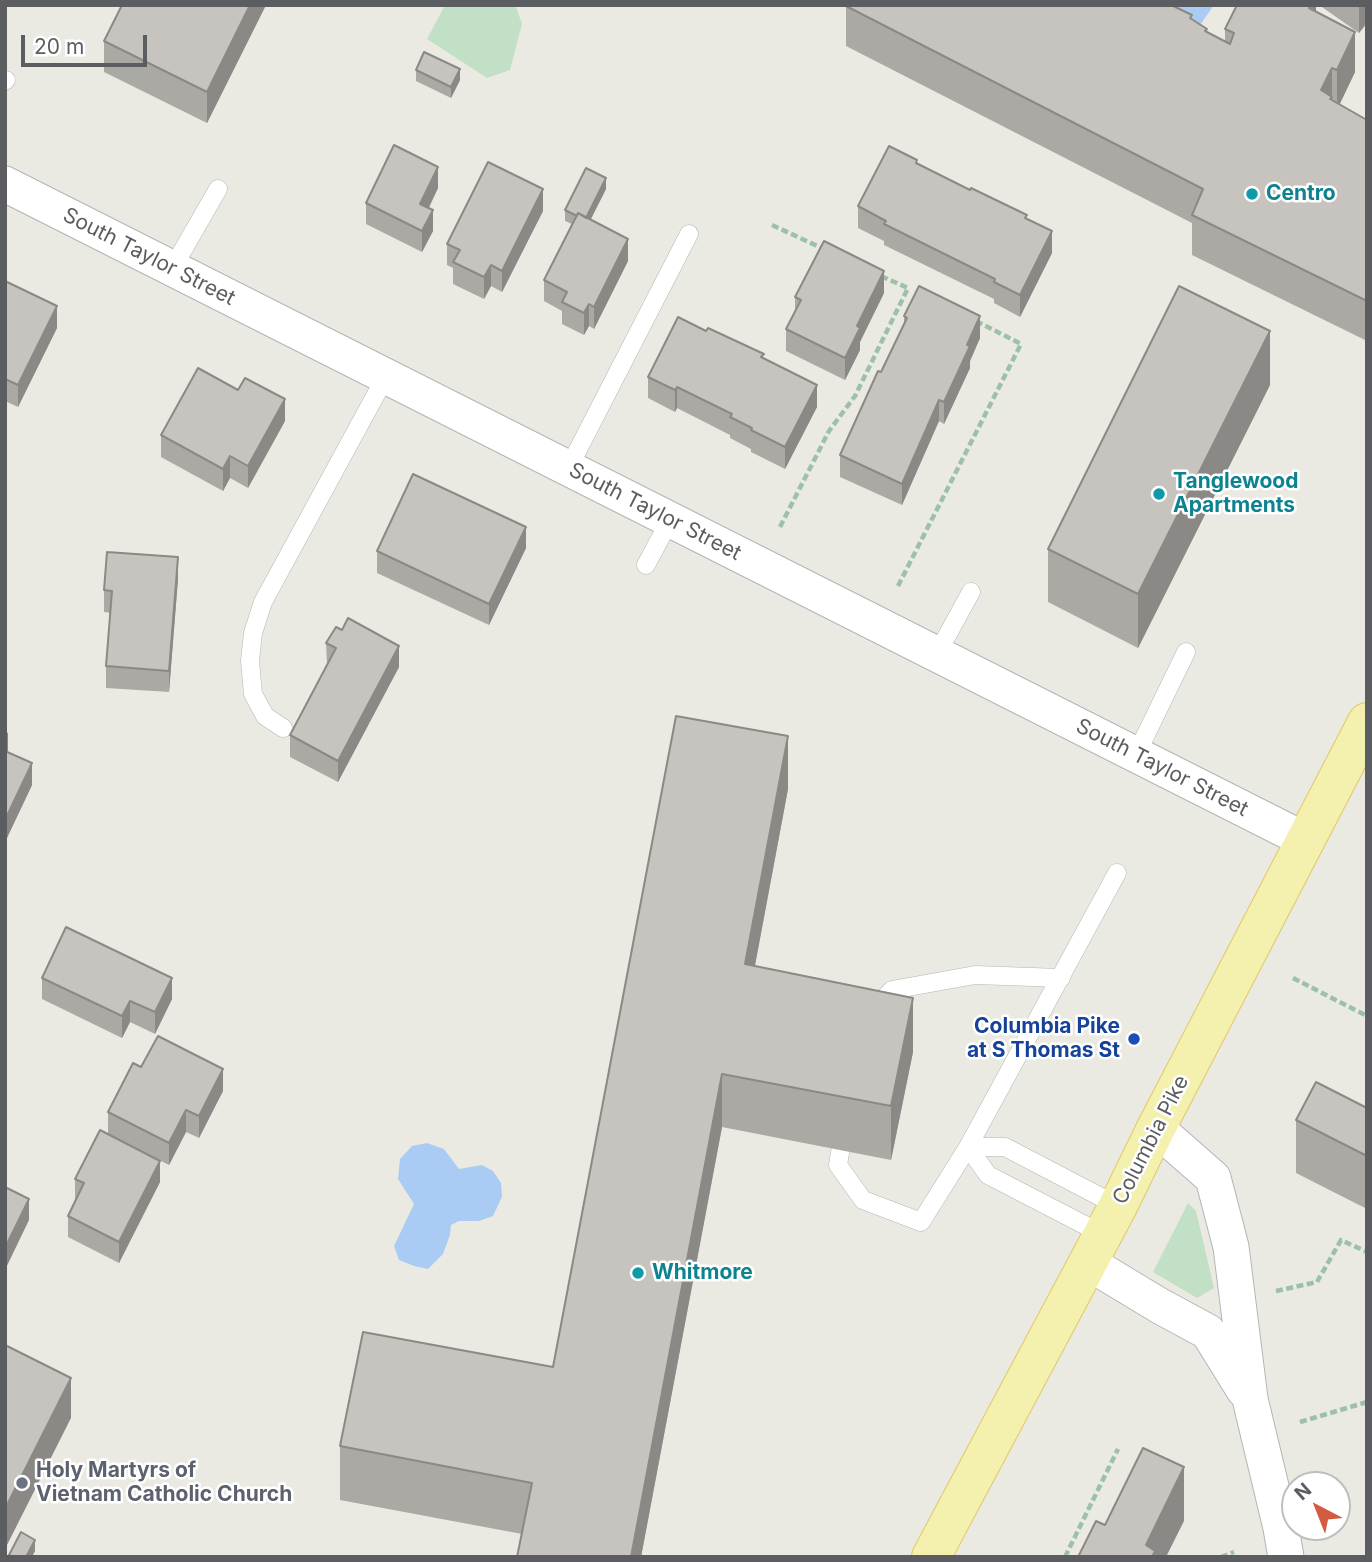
<!DOCTYPE html>
<html>
<head>
<meta charset="utf-8">
<style>
	body { margin:0 }
	#map { position:relative; width:1372px; height:1562px; overflow:hidden; background:#ebeae2; font-family:Inter,sans-serif }
	canvas { display:block }
	.frame { position:absolute; inset:0; border:7px solid #5b5d61; pointer-events:none }
	.north { position:absolute; left:1281px; top:1471px; width:70px; height:70px; box-sizing:border-box; background:#fff; border:2px solid #bdbec0; border-radius:50%; rotate:318deg; font-size:19px; font-weight:700; line-height:28px; text-align:center; color:#5b5d61 }
	.north::after { content:''; display:block; margin:auto; width:24px; height:32px; background:#d35b41; clip-path:polygon(50% 0,100% 100%,50% 72%,0 100%) }
	.scale { position:absolute; left:21px; top:35px; width:126px; height:32px; box-sizing:border-box; border:4px solid #5b5d61; border-top:0; padding-left:9px; font-size:21px; line-height:24px; white-space:nowrap; color:#5b5d61; -webkit-text-stroke:5px #fff; paint-order:stroke }
</style>
</head>
<body>
<div id="map">
<canvas width="1372" height="1562"></canvas>
<div class="frame"></div>
<div class="north">N</div>
<div class="scale">20 m</div>
</div>
<script>
const context = document.querySelector('canvas').getContext('2d');
context.lineJoin = 'round';
function fill(path, color) {
  context.fillStyle = color;
  context.fill(path, 'evenodd');
}
function poly(rows) {
  const path = new Path2D();
  for (const r of rows) {
    path.moveTo(r[0], r[1]);
    for (let i = 2; i < r.length; i += 2) path.lineTo(r[i], r[i + 1]);
  }
  return path;
}
function trace(path, color, width, dash) {
  context.strokeStyle = color;
  context.lineWidth = width;
  context.lineCap = dash ? 'butt' : 'round';
  context.setLineDash(dash || []);
  context.stroke(path);
}
function drawText(font, color, halo, rows, align = 'center') {
  context.font = font + ' Inter,sans-serif';
  context.lineWidth = 5;
  context.setLineDash([]);
  context.textBaseline = 'middle';
  context.strokeStyle = halo;
  context.fillStyle = color;
  for (const [text, x, y, turn = 0] of rows) {
    context.save();
    context.translate(x, y);
    context.rotate((+turn || 0) * Math.PI / 180);
    context.textAlign = isNaN(turn) ? turn : align;
    if (halo) context.strokeText(text, 0, 0);
    context.fillText(text, 0, 0);
    context.restore();
  }
}
const green = poly([
	[445,5,514,5,516,7,522,24,510,70,487,78,427,39],
	[1188,1203,1196,1211,1214,1288,1197,1298,1153,1272]
]);
const water = poly([
	[1166,5,1214,5,1198,28],
	[427,1143,444,1149,459,1169,482,1165,493,1171,501,1183,502,1197,493,1216,479,1221,459,1221,451,1225,450,1235,443,1254,428,1269,414,1266,399,1260,394,1246,414,1204,398,1179,400,1159,412,1146]
]);
const path = poly([
	[772,225,826,250],
	[780,527,829,431,855,396,908,288,881,276],
	[898,586,1021,344,978,322],
	[1293,978,1367,1016],
	[1276,1291,1317,1282,1341,1240,1367,1252],
	[1300,1422,1367,1402],
	[1065,1557,1118,1449],
	[1221,1557,1234,1552]
]);
const service = poly([
	[5,81,6,80],
	[172,269,218,189],
	[568,469,689,234],
	[646,565,670,520],
	[937,654,971,592],
	[283,728,265,716,253,694,250,661,253,633,263,602,386,376],
	[1136,755,1186,652],
	[873,1009,892,990,975,975,1061,978],
	[844,1128,838,1165,863,1200,921,1222,968,1147,1117,873],
	[968,1147,1005,1147,1118,1206],
	[968,1147,988,1175,1102,1234]
]);
const minor = poly([
	[5,184,1305,840],
	[1156,1128,1213,1178,1231,1247,1250,1399,1281,1528,1286,1557],
	[1087,1262,1160,1306,1208,1332,1244,1390]
]);
const primary = poly([
	[931,1557,1118,1206,1156,1128,1367,722]
]);
const wall = poly([
	[122,5,266,5,207,123,104,72,104,41],
	[846,5,1192,19,1207,32,1225,42,1225,29,1316,5,1316,12,1355,72,1339,105,1367,120,1367,341,1192,255,1192,223,846,46],
	[1319,5,1367,5,1367,24,1359,33],
	[416,70,460,80,451,98,416,81],
	[917,163,1027,219,1052,253,1020,317,994,303,994,299,884,245,884,241,858,228,858,206],
	[438,188,429,208,433,231,422,252,366,224,366,203],
	[606,189,590,220,628,261,594,329,589,326,584,335,562,324,562,311,544,301,544,280,572,224,565,221,565,210],
	[543,211,502,292,491,286,484,299,453,284,453,268,447,265,447,244],
	[5,281,57,328,18,407,5,401],
	[884,293,860,342,860,350,845,380,786,351,786,329,795,310,795,297],
	[904,316,980,338,970,361,970,368,944,424,939,421,902,505,840,477,840,455,904,323],
	[706,331,764,358,817,407,785,469,751,452,751,449,730,438,730,435,677,408,675,412,648,398,648,377],
	[1270,385,1138,648,1048,602,1048,549],
	[285,421,248,488,230,478,223,491,161,457,161,435],
	[526,548,489,625,377,573,377,551],
	[178,579,169,692,106,688,106,666,111,613,104,612,104,590],
	[326,643,399,667,338,782,290,757,290,735,327,665],
	[5,730,8,752,32,785,6,840,5,839],
	[788,789,755,966,913,1052,891,1160,722,1127,641,1557,517,1557,522,1534,340,1500,340,1446,553,1367],
	[42,978,172,999,155,1034,130,1022,122,1038,42,999],
	[141,1067,223,1091,199,1138,186,1132,169,1165,108,1134,108,1112],
	[1367,1108,1367,1209,1296,1173,1296,1120],
	[75,1179,160,1182,119,1263,68,1237,68,1216,75,1201]
]);
const shadedWall = poly([
	[250,5,266,5,207,123,207,92],
	[1311,5,1316,5,1316,33,1309,8],
	[1359,5,1366,5,1366,23,1359,33],
	[1355,32,1355,72,1337,110,1337,70],
	[1332,68,1332,137,1321,90],
	[460,69,460,80,451,98,451,87],
	[438,167,438,188,420,225,420,204],
	[606,178,606,189,585,231,585,220],
	[543,189,543,211,502,292,502,271],
	[433,210,433,231,422,252,422,231],
	[1052,231,1052,253,1020,317,1020,295],
	[628,239,628,261,594,329,594,307],
	[491,265,491,286,484,299,484,277],
	[884,271,884,293,860,342,860,350,845,380,845,358,857,326],
	[589,304,589,326,584,335,584,313],
	[57,306,57,328,18,407,18,385],
	[980,316,980,338,970,361,970,368,944,424,944,402,967,345],
	[1270,331,1270,385,1138,648,1138,594],
	[817,385,817,407,785,469,785,447],
	[677,387,677,408,675,412,675,390],
	[285,399,285,421,248,488,248,466],
	[939,400,939,421,902,505,902,484],
	[230,456,230,478,223,491,223,469],
	[526,527,526,548,489,625,489,604],
	[178,557,178,579,169,692,169,671],
	[399,646,399,667,338,782,338,761],
	[8,732,8,753,5,758,5,737],
	[788,736,788,789,745,1018,745,964],
	[32,763,32,785,6,840,6,818],
	[172,978,172,999,155,1034,155,1012],
	[913,998,913,1052,891,1160,891,1106],
	[130,1001,130,1022,122,1038,122,1016],
	[223,1069,223,1091,199,1138,199,1116],
	[722,1074,722,1127,641,1557,631,1557],
	[186,1110,186,1132,169,1165,169,1143],
	[160,1161,160,1182,119,1263,119,1242],
	[29,1199,29,1220,5,1270,5,1248],
	[71,1378,71,1418,5,1549,5,1509],
	[1184,1467,1184,1521,1166,1557,1146,1557,1146,1545],
	[35,1540,35,1551,32,1557,26,1557]
]);
const building = poly([
	[122,5,250,5,207,92,104,41,122,5],
	[1171,5,1192,15,1190,18,1207,29,1205,31,1230,44,1234,33,1225,29,1237,5,1311,5,1309,8,1355,32,1337,70,1332,68,1321,90,1332,97,1330,99,1367,120,1367,301,1192,215,1203,189,846,6,1171,5],
	[424,52,460,69,451,87,416,70,424,52],
	[394,145,438,167,420,204,433,210,422,231,366,203,394,145],
	[889,146,917,160,916,163,970,190,971,188,1027,215,1025,218,1052,231,1020,295,994,282,995,279,884,224,886,221,858,206,889,146],
	[488,162,543,189,502,271,491,265,484,277,453,262,460,250,447,244,488,162],
	[586,168,606,178,586,218,578,213,577,216,565,210,586,168],
	[578,213,628,239,594,307,589,304,584,313,562,302,567,292,544,280,578,213],
	[824,241,884,271,857,326,860,328,845,358,786,329,801,300,795,297,824,241],
	[5,281,57,306,18,385,5,379,5,281],
	[919,286,980,316,967,345,970,346,944,402,939,400,902,484,840,455,878,371,881,372,907,318,904,316,919,286],
	[1179,286,1270,331,1138,594,1048,549,1179,286],
	[678,317,706,331,708,328,764,354,761,357,817,385,785,447,751,430,752,428,730,417,732,414,677,387,675,390,648,377,678,317],
	[198,368,238,390,245,378,285,399,248,466,230,456,223,469,161,435,198,368],
	[413,474,526,527,489,604,377,551,413,474],
	[107,552,178,557,169,671,106,666,112,591,104,590,107,552],
	[348,618,399,646,338,761,290,735,336,648,326,643,336,627,342,630,348,618],
	[676,716,788,736,745,964,913,998,891,1106,722,1074,631,1557,517,1557,532,1483,340,1446,363,1332,553,1367,676,716],
	[5,751,32,763,6,818,5,818,5,751],
	[66,927,172,978,155,1012,130,1001,122,1016,42,978,66,927],
	[158,1036,223,1069,199,1116,186,1110,169,1143,108,1112,133,1063,141,1067,158,1036],
	[1316,1082,1367,1108,1367,1156,1296,1120,1316,1082],
	[100,1130,160,1161,119,1242,68,1216,84,1183,75,1179,100,1130],
	[5,1187,29,1199,5,1248,5,1187],
	[5,1345,71,1378,5,1509,5,1345],
	[1143,1448,1184,1467,1146,1545,1155,1551,1152,1557,1078,1557,1096,1521,1105,1525,1143,1448],
	[21,1532,35,1540,26,1557,13,1557,9,1555,21,1532]
]);
const markers = [
	[1252,194,7,"#0f9aa8"],
	[1159,494,7,"#0f9aa8"],
	[1134,1039,7,"#1a4fb4"],
	[638,1273,7,"#0f9aa8"],
	[22,1483,7,"#6b7280"]
];
const cultureNames = [
	["Centro",1266,194],
	["Tanglewood",1173,482],
	["Apartments",1173,506],
	["Whitmore",652,1273]
];
const streetNames = [
	["South Taylor Street",149,257,27],
	["South Taylor Street",655,512,27],
	["South Taylor Street",1162,768,27],
	["Columbia Pike",1151,1140,-63]
];
const transitNames = [
	["Columbia Pike",1120,1027],
	["at S Thomas St",1120,1051]
];
const worshipNames = [
	["Holy Martyrs of",36,1471],
	["Vietnam Catholic Church",36,1495]
];
fill(green, '#c2e0c5');
fill(water, '#aaccf4');
trace(service, '#b3b4b8', 19);
trace(minor, '#b3b4b8', 37);
trace(primary, '#dfc968', 40);
trace(path, '#9cc0a9', 4.5, [7, 3.5]);
trace(service, '#fff', 18);
trace(minor, '#fff', 35);
trace(primary, '#f4f0ae', 38);
fill(wall, '#aba9a4');
fill(shadedWall, '#8b8986');
fill(building, '#c7c4bf');
trace(building, '#8b8986', 2);
for (const [x, y, r, color] of markers) {
  const dot = new Path2D();
  dot.arc(x, y, r, 0, 2 * Math.PI);
  context.fillStyle = color;
  context.fill(dot);
  trace(dot, '#fff', 2.5);
}
drawText('bold 21px', '#0d838f', '#fff', cultureNames, 'left');
drawText('21px', '#5b5d61', '#fff', streetNames);
drawText('bold 21px', '#164399', '#fff', transitNames, 'right');
drawText('bold 21px', '#5b616d', '#fff', worshipNames, 'left');
</script>
</body>
</html>
